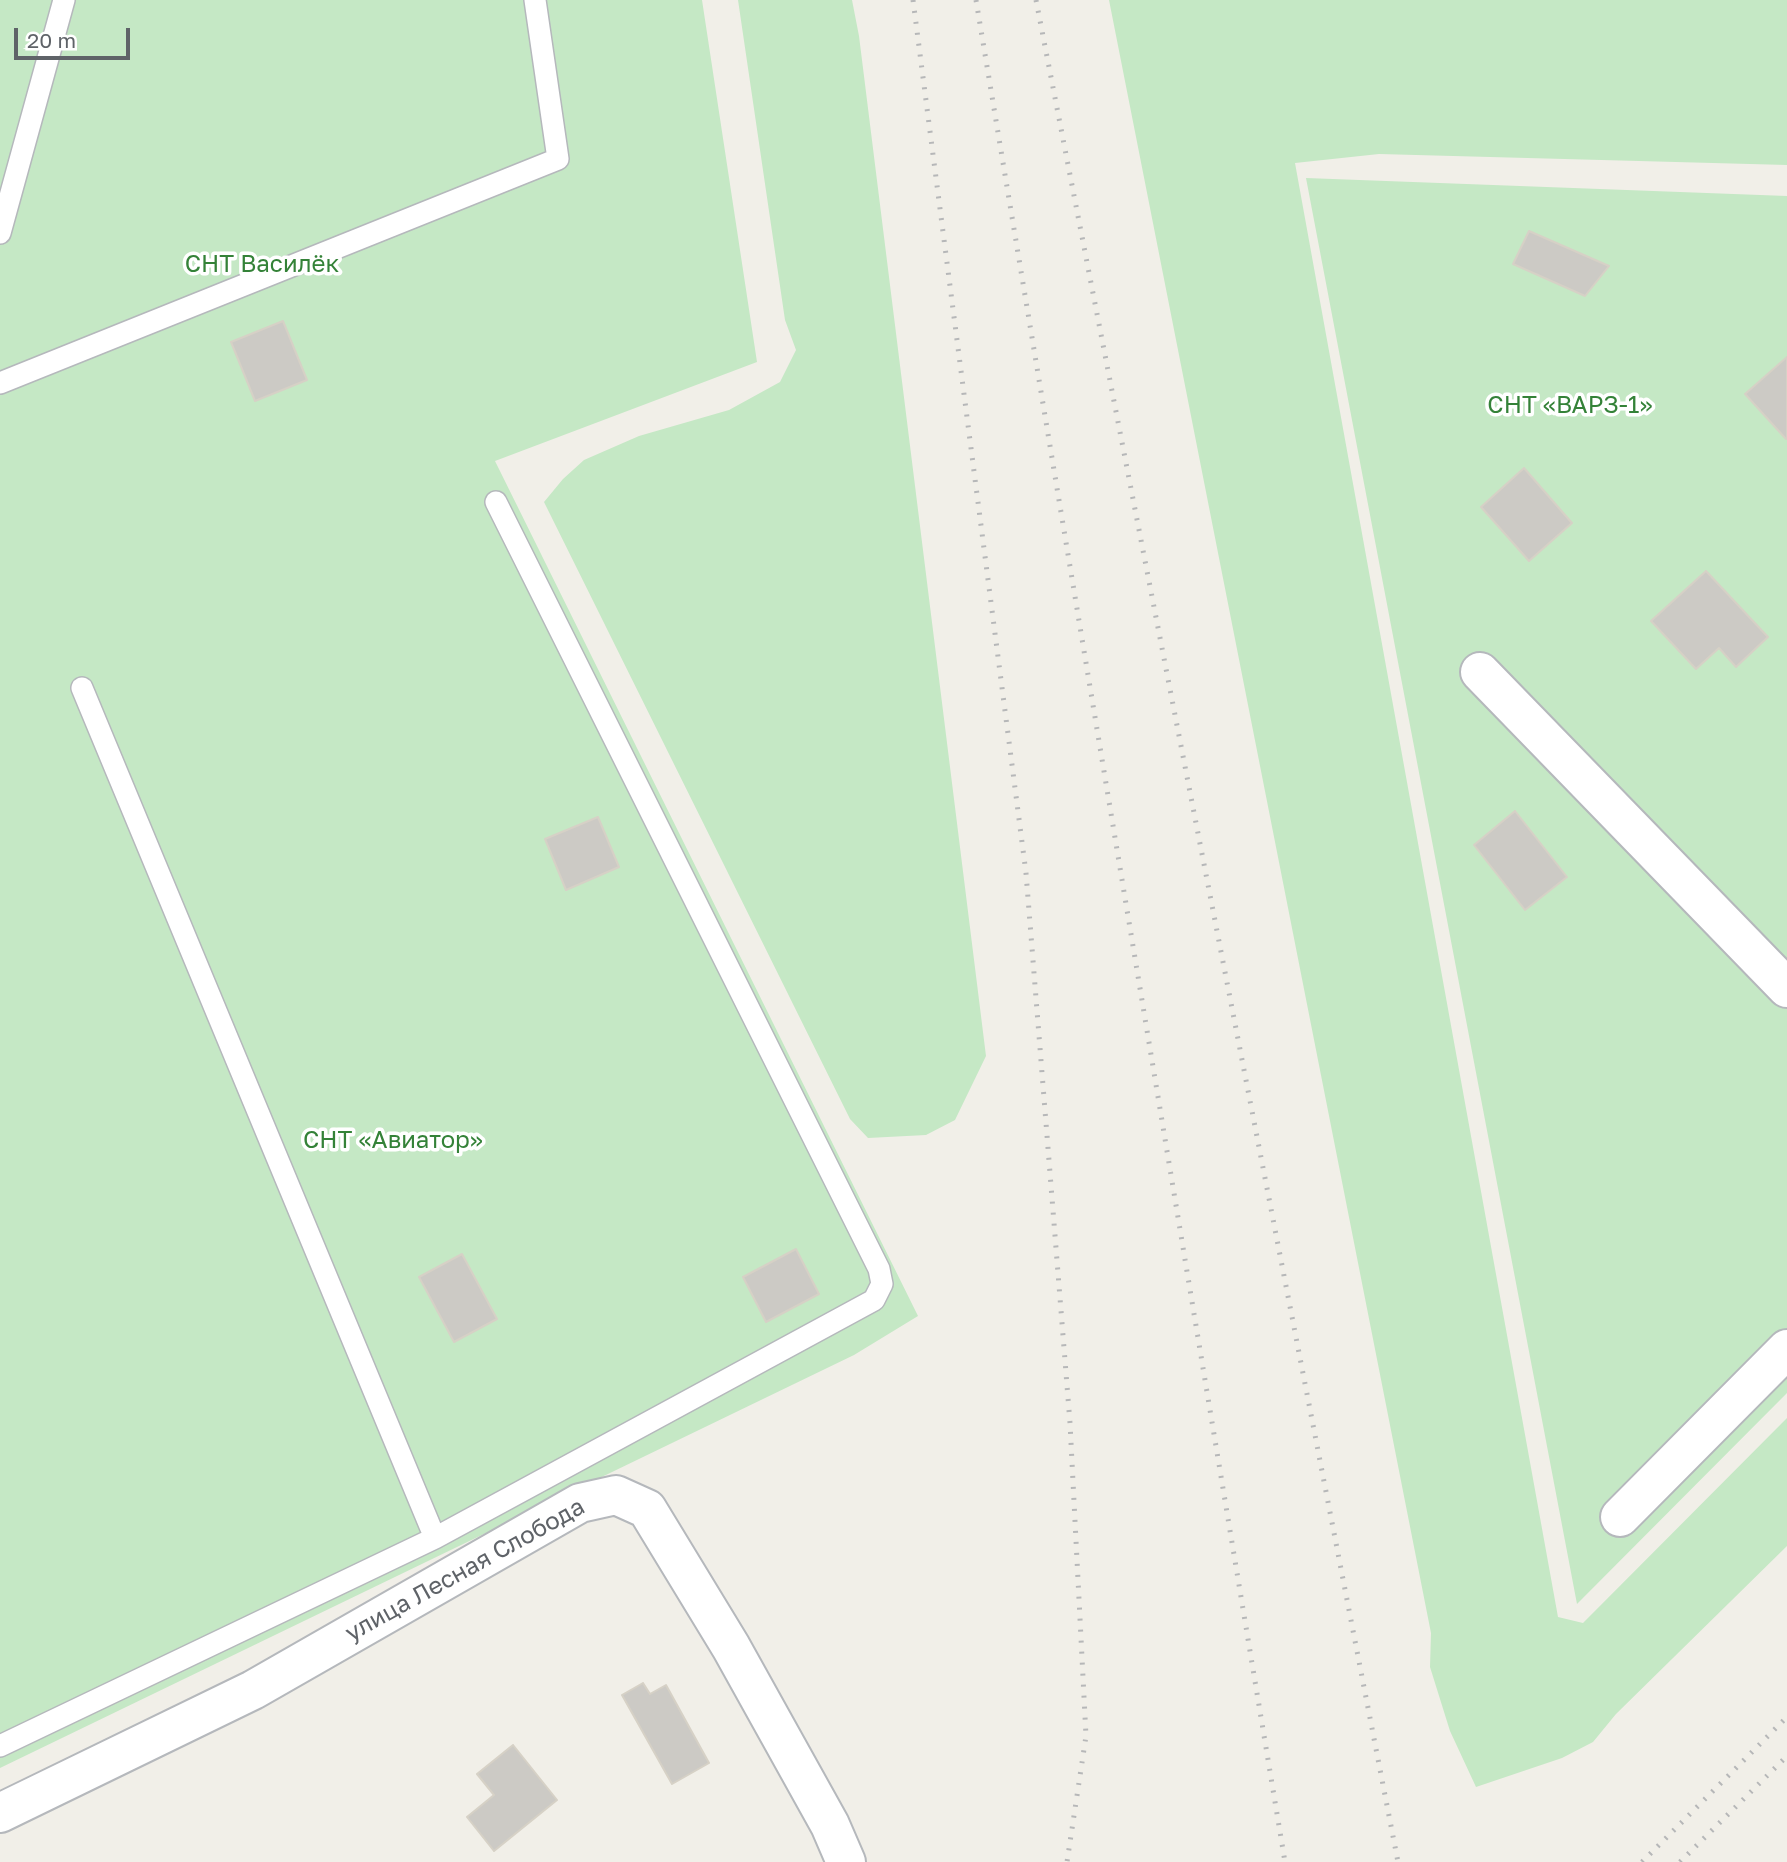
<!DOCTYPE html>
<html>
<head>
<meta charset="utf-8">
<style>
	body { margin:0 }
	#map { position:relative; width:1787px; height:1862px; overflow:hidden; background:#f1efe8; font-family:"Golos Text",sans-serif }
	canvas { display:block }
	.scale { position:absolute; left:14px; top:28px; width:116px; height:32px; box-sizing:border-box; border:4px solid #5f6368; border-top:0; padding-left:9px; font-size:21px; line-height:24px; white-space:nowrap; color:#5f6368; -webkit-text-stroke:5px #fff; paint-order:stroke }
</style>
</head>
<body>
<div id="map">
<canvas width="1787" height="1862"></canvas>
<div class="scale">20 m</div>
</div>
<script>
const context = document.querySelector('canvas').getContext('2d');
context.lineJoin = 'round';
function fill(path, color) {
  context.fillStyle = color;
  context.fill(path, 'evenodd');
}
function poly(rows) {
  const path = new Path2D();
  for (const r of rows) {
    path.moveTo(r[0], r[1]);
    for (let i = 2; i < r.length; i += 2) path.lineTo(r[i], r[i + 1]);
  }
  return path;
}
function trace(path, color, width, dash) {
  context.strokeStyle = color;
  context.lineWidth = width;
  context.lineCap = dash ? 'butt' : 'round';
  context.setLineDash(dash || []);
  context.stroke(path);
}
function drawText(font, color, halo, rows, align = 'center') {
  context.font = font + ' "Golos Text",sans-serif';
  context.lineWidth = 7;
  context.setLineDash([]);
  context.textBaseline = 'middle';
  context.strokeStyle = halo;
  context.fillStyle = color;
  for (const [text, x, y, turn = 0] of rows) {
    context.save();
    context.translate(x, y);
    context.rotate((+turn || 0) * Math.PI / 180);
    context.textAlign = isNaN(turn) ? turn : align;
    if (halo) context.strokeText(text, 0, 0);
    context.fillText(text, 0, 0);
    context.restore();
  }
}
const green = poly([
	[0,0,702,0,757,362,495,461,918,1316,854,1355,0,1768],
	[738,0,852,0,859,36,986,1056,955,1120,926,1135,868,1138,850,1119,544,502,563,479,584,460,639,436,729,410,780,382,796,350,785,320],
	[1109,0,1787,0,1787,165,1379,154,1295,163,1558,1617,1583,1623,1787,1418,1787,1546,1616,1714,1593,1742,1562,1758,1476,1787,1450,1731,1430,1667,1431,1633],
	[1306,178,1787,196,1787,1393,1577,1604]
]);
const building = poly([
	[1529,231,1609,266,1585,296,1513,264,1529,231],
	[283,321,307,380,255,401,231,342,283,321],
	[1787,357,1787,438,1786,439,1745,394,1787,357],
	[1524,468,1572,523,1529,561,1481,507,1524,468],
	[1706,571,1768,637,1736,667,1719,648,1696,669,1651,621,1706,571],
	[1515,811,1567,877,1525,910,1474,845,1515,811],
	[598,817,619,867,566,890,545,839,598,817],
	[796,1249,819,1294,766,1322,743,1277,796,1249],
	[462,1254,497,1319,454,1342,419,1277,462,1254],
	[643,1683,650,1694,666,1685,709,1763,672,1784,622,1695,643,1683],
	[513,1745,557,1800,494,1851,467,1817,494,1795,477,1774,513,1745]
]);
const service = poly([
	[0,233,64,0],
	[0,383,558,159,535,0],
	[82,688,435,1538],
	[0,1746,435,1538,874,1300,882,1284,879,1269,496,502]
]);
const minor = poly([
	[1480,672,1787,988],
	[1620,1517,1787,1349],
	[0,1813,253,1690,580,1503,616,1495,647,1509,731,1647,830,1825,846,1862]
]);
const rail = poly([
	[913,0,1026,873,1070,1423,1086,1736,1067,1862],
	[976,0,1285,1862],
	[1036,0,1398,1862],
	[1642,1862,1787,1717],
	[1680,1862,1787,1756]
]);
const parkNames = [
	["СНТ Василёк",262,264],
	["СНТ «ВАРЗ-1»",1570,405],
	["СНТ «Авиатор»",393,1140]
];
const streetNames = [
	["улица Лесная Слобода",465,1570,-29]
];
fill(green, '#c5e8c5');
fill(building, '#cccac5');
trace(building, '#d6d1c6', 2);
trace(service, '#b5b8bc', 24);
trace(minor, '#b5b8bc', 42);
trace(service, '#fff', 21);
trace(minor, '#fff', 38);
trace(rail, '#b6b7b8', 5, [2, 9]);
drawText('24px', '#348238', '#fff', parkNames);
drawText('24px', '#5f6368', '#fff', streetNames);
</script>
</body>
</html>
